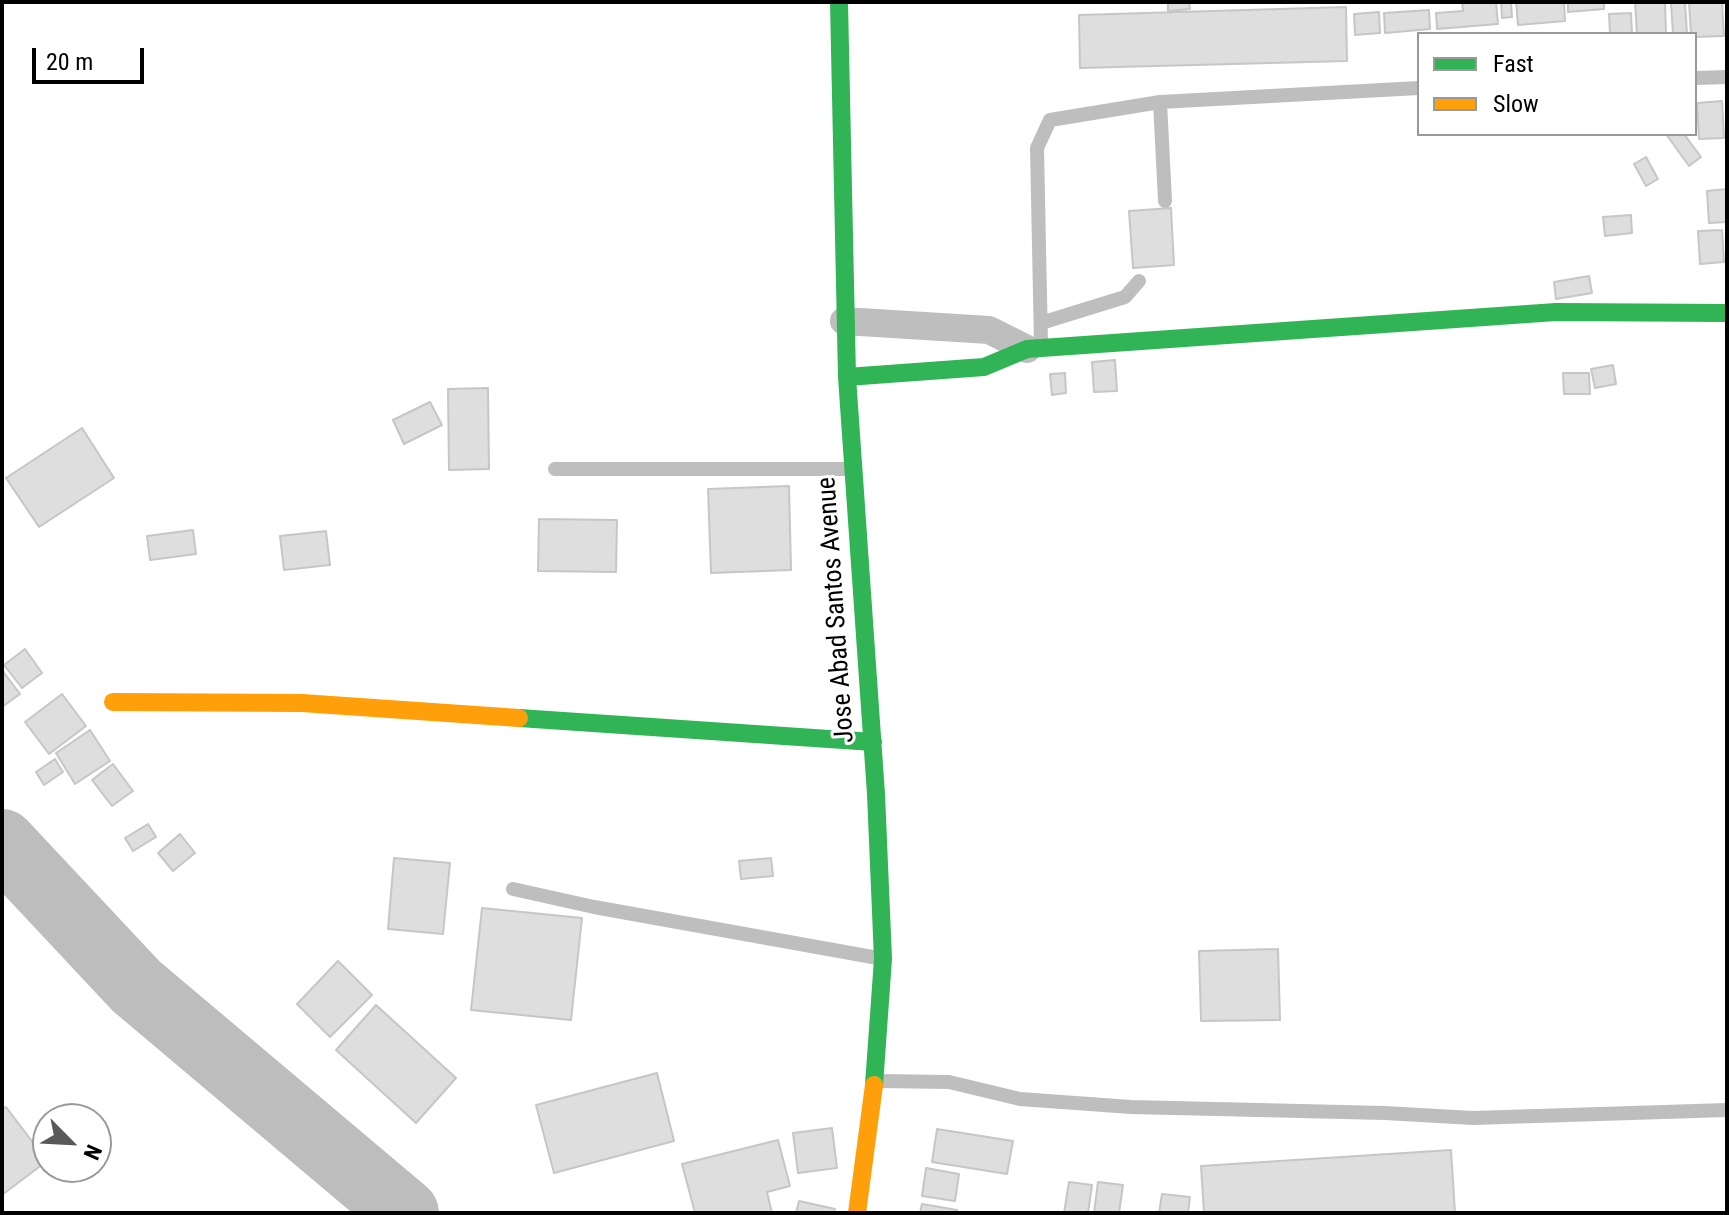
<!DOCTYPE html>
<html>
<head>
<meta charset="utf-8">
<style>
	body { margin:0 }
	#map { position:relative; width:1729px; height:1215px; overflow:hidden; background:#fff; font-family:"Roboto Condensed",sans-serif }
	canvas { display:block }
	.frame { position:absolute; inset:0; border:4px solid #000; pointer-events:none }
	.legend { position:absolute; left:1417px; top:32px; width:280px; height:104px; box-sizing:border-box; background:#fff; border:2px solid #999; margin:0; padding:10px 14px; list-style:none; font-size:24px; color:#000 }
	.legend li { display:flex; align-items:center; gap:16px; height:40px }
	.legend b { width:40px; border:2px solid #999 }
	.north { position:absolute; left:32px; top:1103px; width:80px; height:80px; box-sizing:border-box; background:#fff; border:2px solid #999; border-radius:50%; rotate:114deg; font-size:22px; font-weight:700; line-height:32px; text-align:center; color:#000 }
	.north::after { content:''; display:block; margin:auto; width:28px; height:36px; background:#595959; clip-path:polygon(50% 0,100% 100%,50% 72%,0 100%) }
	.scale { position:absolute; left:32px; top:48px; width:112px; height:36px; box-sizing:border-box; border:4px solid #000; border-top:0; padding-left:10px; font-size:24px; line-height:28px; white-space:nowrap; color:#000; -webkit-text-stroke:6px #fff; paint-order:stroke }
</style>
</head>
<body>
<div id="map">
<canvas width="1729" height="1215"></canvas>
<div class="frame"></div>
<ul class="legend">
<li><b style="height:10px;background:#30b455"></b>Fast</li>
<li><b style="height:10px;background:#ff9f0a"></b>Slow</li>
</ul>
<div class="north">N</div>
<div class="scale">20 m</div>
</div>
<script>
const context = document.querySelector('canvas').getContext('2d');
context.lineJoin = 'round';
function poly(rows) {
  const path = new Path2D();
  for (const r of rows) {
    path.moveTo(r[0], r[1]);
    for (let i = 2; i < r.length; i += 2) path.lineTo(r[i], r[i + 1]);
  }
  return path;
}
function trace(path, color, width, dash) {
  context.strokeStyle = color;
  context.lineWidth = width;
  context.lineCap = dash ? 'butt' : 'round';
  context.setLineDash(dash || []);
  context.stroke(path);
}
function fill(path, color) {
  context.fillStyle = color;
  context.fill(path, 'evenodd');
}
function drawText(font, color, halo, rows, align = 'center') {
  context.font = font + ' "Roboto Condensed",sans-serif';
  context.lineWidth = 6;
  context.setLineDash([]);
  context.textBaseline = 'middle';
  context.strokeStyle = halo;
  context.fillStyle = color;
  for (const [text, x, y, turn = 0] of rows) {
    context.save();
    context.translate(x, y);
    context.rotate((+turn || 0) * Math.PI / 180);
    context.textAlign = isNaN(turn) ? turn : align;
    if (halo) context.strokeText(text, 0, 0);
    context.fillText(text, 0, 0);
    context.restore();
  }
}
const river = poly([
	[2,843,136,986,405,1213]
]);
const building = poly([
	[1168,2,1189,2,1190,9,1168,11,1168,2],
	[1462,2,1496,2,1498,24,1437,29,1436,13,1463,11,1462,2],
	[1501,2,1511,2,1512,17,1502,18,1501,2],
	[1516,2,1564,2,1565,21,1518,25,1516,2],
	[1568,2,1604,2,1604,9,1568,12,1568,2],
	[1635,2,1665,2,1666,33,1637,34,1635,2],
	[1671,2,1685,2,1687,34,1673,34,1671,2],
	[1689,2,1722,2,1724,36,1695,37,1695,34,1691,34,1689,2],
	[1346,7,1347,61,1080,68,1079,15,1346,7],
	[1429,10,1430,29,1385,33,1384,13,1429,10],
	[1379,12,1380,33,1355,35,1354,14,1379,12],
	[1631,13,1632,34,1610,34,1609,14,1631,13],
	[1722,101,1724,138,1699,139,1697,103,1722,101],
	[1666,134,1684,134,1701,157,1689,166,1666,134],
	[1646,157,1658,179,1646,186,1634,164,1646,157],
	[1727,189,1727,222,1709,223,1707,191,1727,189],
	[1171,208,1174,265,1133,268,1129,211,1171,208],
	[1631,215,1632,233,1605,236,1603,217,1631,215],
	[1722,230,1724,262,1700,264,1698,231,1722,230],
	[1589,276,1592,293,1556,299,1554,282,1589,276],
	[1115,360,1117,391,1094,392,1092,362,1115,360],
	[1613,365,1616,384,1595,388,1591,369,1613,365],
	[1065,373,1066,393,1052,395,1050,374,1065,373],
	[1563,373,1589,373,1590,394,1564,394,1563,373],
	[488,388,489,469,449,470,448,389,488,388],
	[430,402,442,425,404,444,393,420,430,402],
	[82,428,114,478,39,527,6,478,82,428],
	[789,486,791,570,711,573,708,489,789,486],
	[539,519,617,520,616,572,538,571,539,519],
	[193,530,196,554,150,560,147,536,193,530],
	[326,531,330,565,284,570,280,536,326,531],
	[25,649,42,673,22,688,4,665,25,649],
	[2,670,20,694,2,707,2,670],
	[62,694,86,726,49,754,25,722,62,694],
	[90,730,110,761,75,784,56,753,90,730],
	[55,759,63,772,44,785,36,772,55,759],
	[113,764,133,791,112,806,92,780,113,764],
	[148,824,156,837,133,851,125,838,148,824],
	[180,834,195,853,173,871,158,853,180,834],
	[394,858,450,863,443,934,388,929,394,858],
	[771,858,773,876,741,879,739,861,771,858],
	[482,908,582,918,571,1020,471,1010,482,908],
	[1278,949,1280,1020,1201,1021,1199,951,1278,949],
	[338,961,372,995,330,1037,297,1004,338,961],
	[376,1005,456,1078,416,1123,336,1050,376,1005],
	[657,1073,674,1141,554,1173,536,1105,657,1073],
	[6,1107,47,1161,2,1195,2,1110,6,1107],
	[832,1128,837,1168,798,1173,793,1133,832,1128],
	[937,1129,1013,1141,1007,1174,932,1162,937,1129],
	[778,1140,790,1186,767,1192,772,1213,695,1213,682,1164,778,1140],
	[1451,1150,1455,1213,1204,1213,1201,1166,1451,1150],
	[926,1168,959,1174,955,1201,922,1196,926,1168],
	[1069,1182,1092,1185,1088,1213,1064,1213,1069,1182],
	[1098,1182,1123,1185,1119,1213,1094,1213,1098,1182],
	[1162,1194,1190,1197,1188,1213,1159,1213,1162,1194],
	[799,1201,835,1209,834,1213,796,1213,799,1201],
	[922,1204,957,1210,956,1213,920,1213,922,1204]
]);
const lane = poly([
	[1695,78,1727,77],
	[1160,102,1165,201],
	[1041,323,1125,297,1139,281],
	[1041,344,1037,148,1050,120,1160,102,1419,88],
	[555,469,850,469],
	[513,889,594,907,878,958],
	[878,1081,949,1082,1020,1099,1131,1107,1385,1113,1473,1118,1727,1110]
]);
const street = poly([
	[844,321,989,330,1027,349]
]);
const fast = poly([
	[839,2,847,377,876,794,883,959,874,1085],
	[847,377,984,367,1027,349,1556,312,1727,313],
	[519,718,873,742]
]);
const slow = poly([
	[113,702,302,703,519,718],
	[857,1213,874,1085]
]);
const streetNames = [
	["Jose Abad Santos Avenue",837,610,-94]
];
trace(river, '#bdbdbd', 68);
fill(building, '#dedede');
trace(building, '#c6c6c6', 2);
trace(lane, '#bebebe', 14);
trace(street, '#bebebe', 28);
trace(fast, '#30b455', 18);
trace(slow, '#ff9f0a', 18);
drawText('26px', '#000', '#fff', streetNames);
</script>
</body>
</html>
